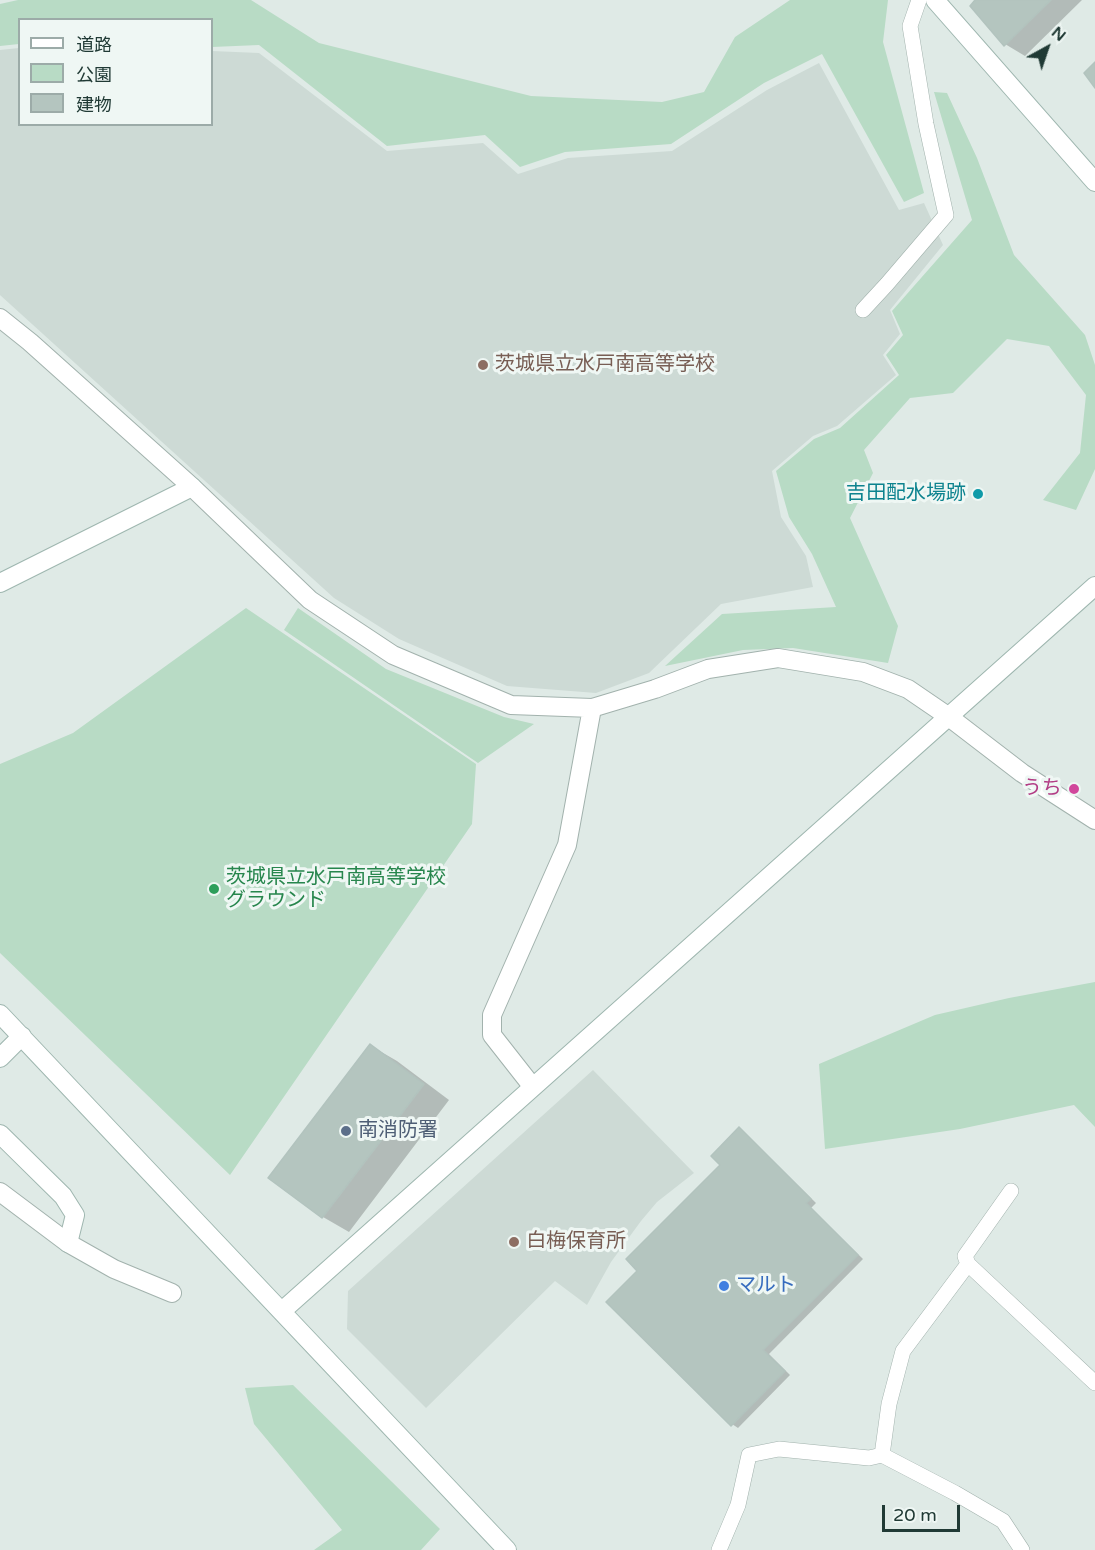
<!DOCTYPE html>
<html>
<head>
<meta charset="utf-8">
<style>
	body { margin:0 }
	#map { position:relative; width:1095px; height:1550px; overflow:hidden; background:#dfeae6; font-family:"Varela Round","Noto Sans JP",sans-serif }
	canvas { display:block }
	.legend { position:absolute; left:18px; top:18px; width:195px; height:108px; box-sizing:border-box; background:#eff7f4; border:2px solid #9caba8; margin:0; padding:8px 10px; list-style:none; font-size:18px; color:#203a35 }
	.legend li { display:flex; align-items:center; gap:12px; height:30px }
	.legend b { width:30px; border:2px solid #9caba8 }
	.north { position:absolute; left:1017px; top:18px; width:60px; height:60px; -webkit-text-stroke:4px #eff7f4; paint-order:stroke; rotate:40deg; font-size:16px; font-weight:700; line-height:24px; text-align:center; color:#203a35 }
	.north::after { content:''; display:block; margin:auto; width:21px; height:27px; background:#203a35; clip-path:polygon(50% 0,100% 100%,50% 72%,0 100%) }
	.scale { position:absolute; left:882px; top:1505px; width:78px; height:27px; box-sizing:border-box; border:3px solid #203a35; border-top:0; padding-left:8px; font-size:18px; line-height:21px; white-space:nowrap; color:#203a35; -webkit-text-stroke:4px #eff7f4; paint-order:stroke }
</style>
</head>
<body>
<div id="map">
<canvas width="1095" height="1550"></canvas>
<ul class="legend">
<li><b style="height:8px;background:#fff"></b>道路</li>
<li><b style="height:16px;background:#b8dbc5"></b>公園</li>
<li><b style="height:16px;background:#b4c5bf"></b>建物</li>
</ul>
<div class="north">N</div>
<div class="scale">20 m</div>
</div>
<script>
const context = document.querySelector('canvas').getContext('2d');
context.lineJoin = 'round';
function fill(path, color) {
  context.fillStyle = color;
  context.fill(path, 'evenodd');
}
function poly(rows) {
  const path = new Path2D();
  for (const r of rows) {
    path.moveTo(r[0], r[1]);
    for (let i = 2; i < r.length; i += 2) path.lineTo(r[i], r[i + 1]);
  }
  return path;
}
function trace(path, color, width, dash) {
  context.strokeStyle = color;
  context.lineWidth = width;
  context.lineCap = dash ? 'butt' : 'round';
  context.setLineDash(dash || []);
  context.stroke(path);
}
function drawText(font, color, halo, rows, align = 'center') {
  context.font = font + ' "Varela Round","Noto Sans JP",sans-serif';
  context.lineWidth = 6;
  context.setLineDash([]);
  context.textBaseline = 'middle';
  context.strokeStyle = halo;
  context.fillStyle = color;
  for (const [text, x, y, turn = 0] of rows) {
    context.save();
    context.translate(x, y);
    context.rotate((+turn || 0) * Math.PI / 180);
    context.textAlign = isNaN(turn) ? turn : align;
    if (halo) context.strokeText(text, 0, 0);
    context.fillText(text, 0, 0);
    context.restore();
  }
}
const built = poly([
	[19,48,20,124,212,124,212,51,259,53,387,151,483,143,518,174,568,158,672,151,767,90,819,63,899,210,924,203,943,245,890,310,900,334,883,355,896,375,837,426,813,436,772,471,781,517,806,556,813,587,721,604,649,673,596,693,507,686,399,639,334,598,0,295,0,50],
	[593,1070,694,1173,657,1202,641,1221,611,1262,587,1305,555,1281,426,1408,347,1329,348,1291]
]);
const green = poly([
	[18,0,251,0,319,43,531,96,662,102,704,92,735,37,790,0,888,0,883,42,924,193,904,202,822,54,764,83,671,144,565,152,520,167,485,135,387,146,259,45,212,47,212,20,20,20,19,44,0,46,0,4],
	[934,92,947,93,977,158,1014,255,1085,335,1095,365,1095,469,1076,510,1043,500,1080,453,1086,395,1049,346,1007,339,953,393,910,398,864,450,873,473,850,518,898,626,888,663,793,648,743,650,665,666,722,614,836,607,812,554,789,517,776,471,814,439,840,428,899,375,886,355,903,335,892,311,972,220],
	[246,608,476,764,472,824,230,1175,0,953,0,764,73,733],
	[298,608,386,669,504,717,534,724,478,763,284,630],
	[1095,982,1095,1127,1074,1105,960,1129,825,1149,819,1064,935,1015,1009,998],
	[293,1385,440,1529,421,1550,314,1550,342,1530,254,1424,245,1388]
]);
const shadow = poly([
	[978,0,1082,0,1025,56,1005,44],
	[371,1046,397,1061,449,1100,349,1232,323,1217,270,1178],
	[739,1129,745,1133,816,1203,811,1208,863,1259,769,1354,790,1375,738,1428,732,1424,639,1271,722,1165]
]);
const building = poly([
	[975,0,1051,0,1004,46,970,6,975,0],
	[1095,62,1095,88,1084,73,1095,62],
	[370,1044,424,1084,322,1218,268,1178,370,1044],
	[739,1127,811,1199,806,1203,858,1255,763,1350,785,1371,731,1426,606,1302,637,1271,626,1259,720,1165,711,1156,739,1127]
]);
const lane = poly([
	[863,310,887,284,946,215,926,124,910,26,919,0],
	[1011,1191,965,1256,968,1264,903,1351,889,1404,882,1455,955,1493,1003,1521,1022,1550],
	[968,1264,1095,1383],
	[719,1550,738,1505,749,1455,779,1449,869,1458,882,1455]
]);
const street = poly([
	[0,318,30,342,192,487,310,600,393,655,511,705,592,708,655,689,708,669,778,658,863,672,908,689,949,717,1022,773,1095,820],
	[532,1086,492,1035,492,1015,567,845,592,708],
	[0,1192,68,1243,114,1269,172,1293]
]);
const secondary = poly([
	[935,0,1095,182],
	[0,583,192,487],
	[0,1014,507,1550],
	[0,1058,22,1036],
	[0,1134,63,1196,75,1215,68,1243],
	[282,1311,1095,586]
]);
const markers = [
	[483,365,6,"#8d6e63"],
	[978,494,6,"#0f9aa8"],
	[1074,789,6,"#d1479c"],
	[214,889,6,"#2e9e5b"],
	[346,1131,6,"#5c6f8a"],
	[514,1242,6,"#8d6e63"],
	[724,1286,6,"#3f7fe0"]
];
const educationNames = [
	["茨城県立水戸南高等学校",495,365],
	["白梅保育所",526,1242]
];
const cultureNames = [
	["吉田配水場跡",966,494]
];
const hotelNames = [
	["うち",1062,789]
];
const leisureNames = [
	["茨城県立水戸南高等学校",226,878],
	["グラウンド",226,901]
];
const serviceNames = [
	["南消防署",358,1131]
];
const shopNames = [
	["マルト",736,1286]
];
fill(built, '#cddad5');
fill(green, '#b8dbc5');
fill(shadow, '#0003');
fill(building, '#b4c5bf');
trace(building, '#b2c3be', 1.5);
trace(lane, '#a2b2ad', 16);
trace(street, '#a2b2ad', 20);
trace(secondary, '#9eb6af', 20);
trace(lane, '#fff', 15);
trace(street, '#fff', 18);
trace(secondary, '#fff', 18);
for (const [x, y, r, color] of markers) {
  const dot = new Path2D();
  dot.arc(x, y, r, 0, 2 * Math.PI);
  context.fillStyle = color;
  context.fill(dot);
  trace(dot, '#eff7f4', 2);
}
drawText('20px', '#785e54', '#eff7f4', educationNames, 'left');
drawText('20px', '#0d838f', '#eff7f4', cultureNames, 'right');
drawText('20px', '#b23c85', '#eff7f4', hotelNames, 'right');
drawText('20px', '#27864d', '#eff7f4', leisureNames, 'left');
drawText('20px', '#4e5e75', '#eff7f4', serviceNames, 'left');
drawText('20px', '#366cbe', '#eff7f4', shopNames, 'left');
</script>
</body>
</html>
